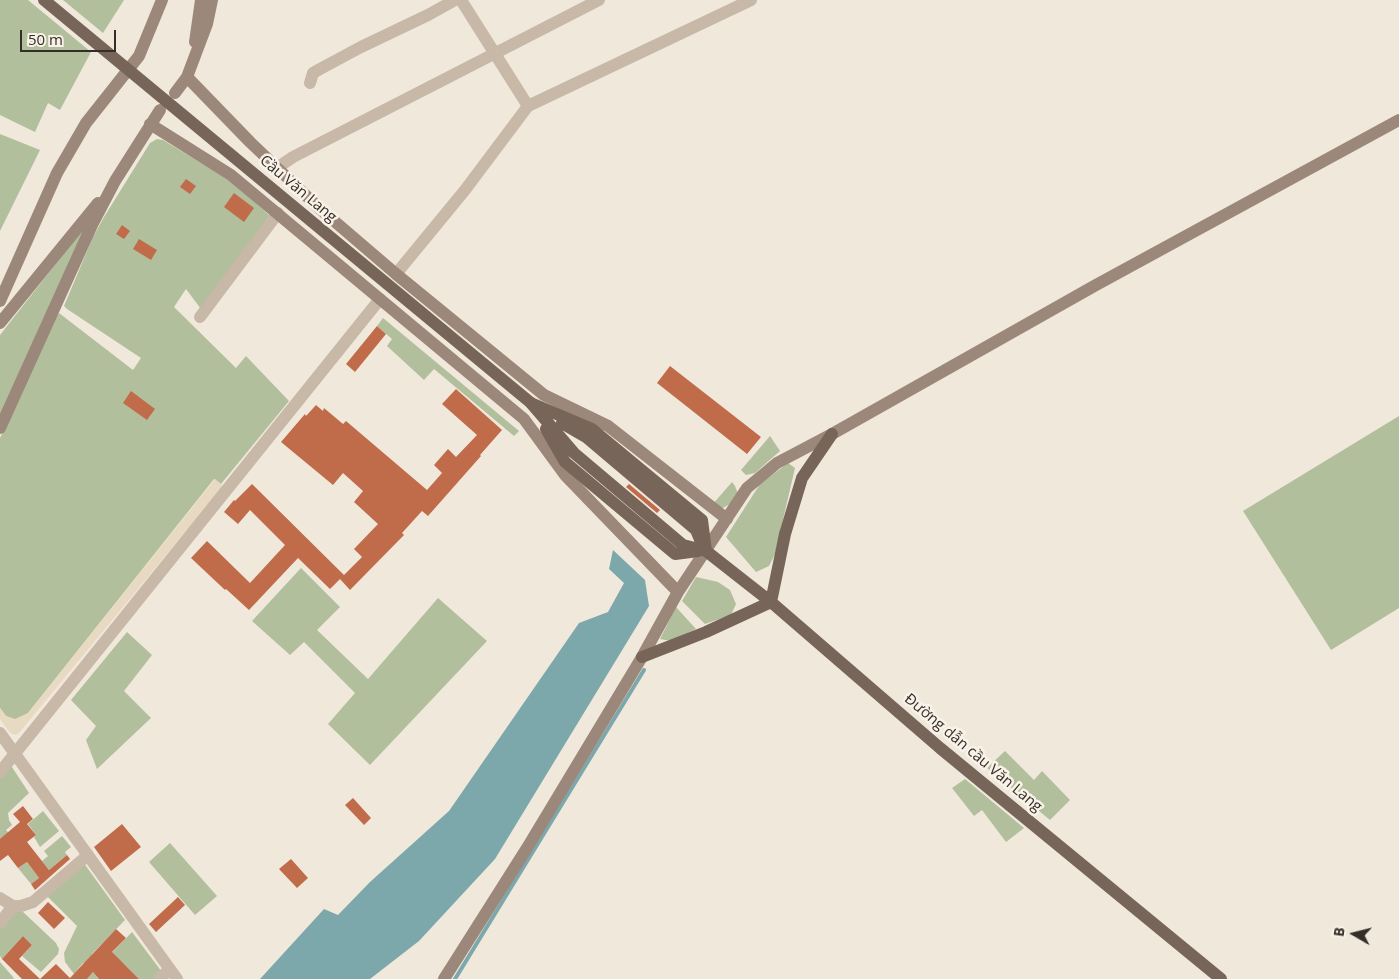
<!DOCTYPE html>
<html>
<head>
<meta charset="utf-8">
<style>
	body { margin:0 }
	#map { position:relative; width:1399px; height:979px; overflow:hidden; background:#f1e8dc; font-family:"Open Sans",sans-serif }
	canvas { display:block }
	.north { position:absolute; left:1329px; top:909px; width:50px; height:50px; -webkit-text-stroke:4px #f9f2e8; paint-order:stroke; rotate:278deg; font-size:14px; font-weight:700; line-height:20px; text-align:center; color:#352d28 }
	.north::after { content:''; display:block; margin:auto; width:18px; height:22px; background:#352d28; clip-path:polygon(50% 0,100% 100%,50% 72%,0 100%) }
	.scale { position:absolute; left:20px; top:30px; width:96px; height:22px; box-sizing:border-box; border:2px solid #352d28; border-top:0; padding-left:6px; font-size:15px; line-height:18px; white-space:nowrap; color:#352d28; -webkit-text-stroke:4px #f9f2e8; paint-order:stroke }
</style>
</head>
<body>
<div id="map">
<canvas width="1399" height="979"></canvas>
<div class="north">B</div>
<div class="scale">50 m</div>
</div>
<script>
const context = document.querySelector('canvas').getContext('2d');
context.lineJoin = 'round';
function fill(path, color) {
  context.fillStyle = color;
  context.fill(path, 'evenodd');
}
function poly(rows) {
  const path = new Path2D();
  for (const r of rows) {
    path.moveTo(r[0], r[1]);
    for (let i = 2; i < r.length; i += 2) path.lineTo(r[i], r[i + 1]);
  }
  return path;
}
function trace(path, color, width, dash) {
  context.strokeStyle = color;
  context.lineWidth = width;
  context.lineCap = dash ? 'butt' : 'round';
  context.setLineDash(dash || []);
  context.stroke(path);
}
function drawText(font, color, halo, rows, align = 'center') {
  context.font = font + ' "Open Sans",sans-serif';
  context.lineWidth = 5;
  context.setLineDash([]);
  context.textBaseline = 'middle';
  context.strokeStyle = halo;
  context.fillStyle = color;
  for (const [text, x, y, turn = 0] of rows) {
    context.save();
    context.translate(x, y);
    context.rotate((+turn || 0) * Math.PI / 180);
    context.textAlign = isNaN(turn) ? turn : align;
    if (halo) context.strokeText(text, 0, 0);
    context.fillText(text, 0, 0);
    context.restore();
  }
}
const green = poly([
	[0,0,28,0,91,52,60,110,48,103,35,132,0,115],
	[63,0,124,0,103,33],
	[0,134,40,150,0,231],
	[157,139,163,140,234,183,270,216,201,309,186,289,174,307,236,368,246,356,289,401,221,484,214,479,28,713,16,720,6,716,0,708,0,438,56,317,59,313,133,370,141,358,67,309,64,306,93,237,104,217,150,143],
	[87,224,0,414,0,335],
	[383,318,519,431,514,436,434,369,424,380,387,346,392,339,377,326],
	[1399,416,1399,608,1331,650,1243,511],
	[770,436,780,451,755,473,746,475,741,470],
	[788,463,795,468,775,554,769,566,756,572,726,537,760,484],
	[732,482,735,486,738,494,730,504,721,509,712,505],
	[301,568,340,607,317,630,368,679,438,598,487,641,370,765,328,724,355,693,304,642,290,655,252,621],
	[696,577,718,582,730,590,736,604,731,615,705,624,682,601],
	[676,607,696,629,671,641,660,639],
	[127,632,152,655,124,691,151,718,97,769,86,740,96,726,71,700],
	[1005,751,1034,780,1042,771,1070,800,1050,820,987,768],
	[10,764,29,793,8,813,9,820,12,825,6,830,15,840,0,839,0,776],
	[965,779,1024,828,1006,842,982,810,974,816,952,788],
	[43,811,59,831,40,847,34,837,36,835,28,824],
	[62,836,71,847,65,852,67,855,49,870,42,861,48,856,44,851],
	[170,843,217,896,195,915,149,862],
	[27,862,39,878,31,884,18,868],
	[83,862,125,920,92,954,101,964,93,972,99,979,87,979,93,972,83,963,74,974,65,962,64,953,77,926,46,895],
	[13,909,21,910,56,943,59,949,58,954,41,972,22,956,32,945,23,936,2,959,0,956,0,926],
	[132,932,162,972,155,979,139,979,125,965,106,959],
	[0,962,13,977,14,979,0,979]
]);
const plaza = poly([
	[215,479,223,486,19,733,16,735,10,733,0,719,0,708,6,716,15,719,28,713]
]);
const water = poly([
	[613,550,645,580,649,606,495,859,419,941,370,979,260,979,324,909,338,915,370,882,449,811,579,623,608,612,624,583,609,569]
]);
const stream = poly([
	[455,979,644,670]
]);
const building = poly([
	[186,179,196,186,190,194,180,187],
	[234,193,254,208,244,222,224,207],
	[122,225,130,231,124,239,116,234],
	[139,239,157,250,151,260,133,249],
	[377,326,386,334,355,372,346,364],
	[670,366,761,437,747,454,657,383],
	[456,389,502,430,480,455,481,456,428,516,422,511,402,533,404,535,350,590,340,579,362,557,354,549,378,524,354,502,363,491,343,473,333,485,281,442,305,414,306,416,316,405,323,411,324,408,343,424,346,421,427,490,442,473,434,465,448,449,456,457,477,435,442,404],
	[131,391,155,409,147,420,123,403],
	[252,484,344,575,330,589,298,558,249,610,226,589,225,590,191,558,207,541,250,583,285,545,250,510,238,524,224,512,234,500,235,501],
	[629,484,660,510,657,513,626,487],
	[353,798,371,818,364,825,345,805],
	[23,806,33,819,27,824,36,835,27,842,49,870,67,855,70,859,35,890,31,884,39,878,27,862,18,868,8,855,0,861,0,839,20,822,13,814],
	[122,824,141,847,111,871,94,847],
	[291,859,308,878,297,888,279,869],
	[178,897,185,905,156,932,149,924],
	[48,902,65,918,54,929,38,913],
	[116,929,126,938,112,952,139,979,99,979,93,972,87,979,22,979,2,959,23,936,32,945,19,959,40,979,56,964,70,978]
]);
const minor = poly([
	[461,0,528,106],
	[310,83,313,73,320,69,361,47,428,15,455,0],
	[277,168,293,157,599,0],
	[396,274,465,190,528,106,751,0],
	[200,317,278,213],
	[0,733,177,979],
	[0,772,380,299],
	[0,898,13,906,21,906,33,902,88,855],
	[0,923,13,906],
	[159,979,170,969]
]);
const secondary = poly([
	[195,42,201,0],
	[187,77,250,142,319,208,396,274,544,395,608,426,727,519],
	[175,93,187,77,207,24,212,0],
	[150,124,231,175,524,419,565,475,678,592],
	[0,301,57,173,86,123,139,56,162,0],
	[0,323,98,203],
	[0,428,92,225,115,181,160,110],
	[444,979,527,848,642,657,678,592,747,488,777,463,832,434,1096,285,1399,120]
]);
const primary = poly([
	[531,403,574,453,683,545,706,551,771,602,940,748,1221,979],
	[533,404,592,429,702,520,706,551],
	[562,423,586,437,696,530,701,542],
	[546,429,565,462,675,554,698,551],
	[642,657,706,632,771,602,785,534,802,478,832,434]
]);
const primaryBridge = poly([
	[44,0,531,403]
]);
const streetNames = [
	["Cầu Văn Lang",298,189,40],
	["Đường dẫn cầu Văn Lang",973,753,40]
];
fill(green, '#b2bf9c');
fill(plaza, '#e8d9c3');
fill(water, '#7ca8ac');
trace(stream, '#7ca8ac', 4);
fill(building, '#c06c4a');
trace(minor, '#c8b8a8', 12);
trace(secondary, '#9c887a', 12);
trace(primary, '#77655a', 12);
trace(primaryBridge, '#77655a', 12);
drawText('15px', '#352d28', '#f9f2e8', streetNames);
</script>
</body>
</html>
